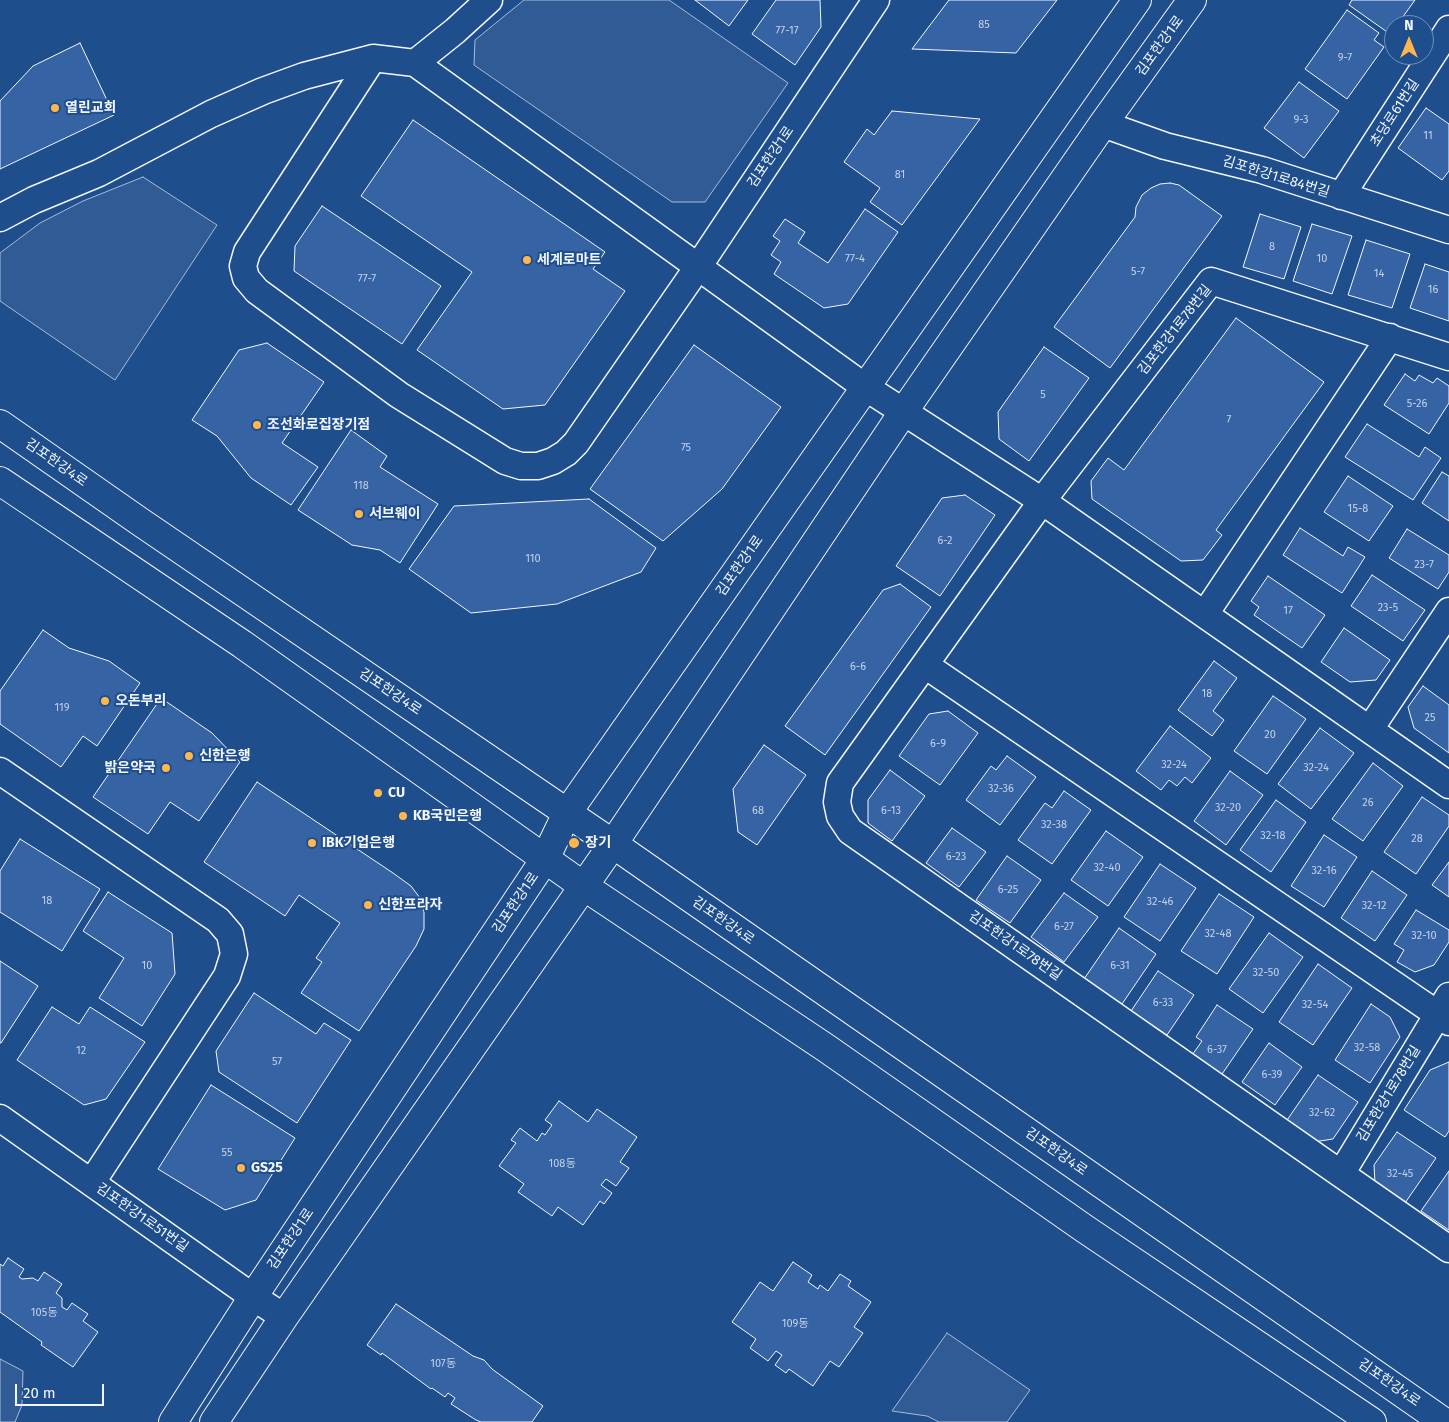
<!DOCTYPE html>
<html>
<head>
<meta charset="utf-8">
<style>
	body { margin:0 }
	#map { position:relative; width:1449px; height:1422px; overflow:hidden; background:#1f4e8c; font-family:"Fira Sans",sans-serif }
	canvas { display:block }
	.north { position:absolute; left:1384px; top:15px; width:50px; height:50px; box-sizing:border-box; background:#1f4e8c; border:1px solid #7391ba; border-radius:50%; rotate:0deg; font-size:14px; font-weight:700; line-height:20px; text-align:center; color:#f2f6ff }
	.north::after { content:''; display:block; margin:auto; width:18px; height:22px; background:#ffb74d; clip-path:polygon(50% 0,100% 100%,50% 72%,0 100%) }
	.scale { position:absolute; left:15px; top:1384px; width:89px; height:22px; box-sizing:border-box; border:2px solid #f2f6ff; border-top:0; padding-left:6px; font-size:15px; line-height:18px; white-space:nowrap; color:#f2f6ff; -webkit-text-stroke:4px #1f4e8c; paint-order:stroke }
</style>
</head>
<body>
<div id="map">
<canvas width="1449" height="1422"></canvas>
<div class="north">N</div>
<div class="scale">20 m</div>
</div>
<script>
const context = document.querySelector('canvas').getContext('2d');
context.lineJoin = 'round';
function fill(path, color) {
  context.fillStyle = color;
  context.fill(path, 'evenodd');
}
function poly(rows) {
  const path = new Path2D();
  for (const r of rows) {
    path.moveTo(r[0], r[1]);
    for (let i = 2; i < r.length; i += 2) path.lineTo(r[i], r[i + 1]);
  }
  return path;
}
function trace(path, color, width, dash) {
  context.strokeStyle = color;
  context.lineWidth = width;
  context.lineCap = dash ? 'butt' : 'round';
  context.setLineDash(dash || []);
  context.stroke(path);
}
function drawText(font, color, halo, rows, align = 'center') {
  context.font = font + ' "Fira Sans","Noto Sans KR",sans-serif';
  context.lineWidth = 4;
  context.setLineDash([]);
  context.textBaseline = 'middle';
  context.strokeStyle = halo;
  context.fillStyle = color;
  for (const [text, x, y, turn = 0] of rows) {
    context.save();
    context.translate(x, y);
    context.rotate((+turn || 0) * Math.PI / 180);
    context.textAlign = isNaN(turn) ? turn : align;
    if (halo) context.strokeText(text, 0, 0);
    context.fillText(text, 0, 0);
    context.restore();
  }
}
const built = poly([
	[524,0,669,0,788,83,705,202,672,202,474,65,475,40,524,0],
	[143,177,217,225,115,380,0,301,0,253,40,223,83,201,143,177],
	[947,1333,1030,1390,1007,1422,939,1422,927,1416,892,1411,947,1333],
	[0,1359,23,1371,22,1405,15,1422,0,1422,0,1359]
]);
const building = poly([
	[695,0,748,0,729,26,695,0],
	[776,0,820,0,821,27,795,65,752,34,776,0],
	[949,0,1057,0,1016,53,912,49,949,0],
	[1352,0,1415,0,1397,25,1394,25,1394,29,1390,34,1349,5,1352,0],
	[1347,10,1379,33,1374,40,1384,47,1347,99,1305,69,1347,10],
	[80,43,114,115,0,169,0,101,33,66,80,43],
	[1299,82,1339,111,1304,158,1264,128,1299,82],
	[1426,108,1449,124,1449,171,1442,180,1398,148,1426,108],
	[892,111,980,119,902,225,870,202,880,188,844,162,867,129,874,135,892,111],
	[413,120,605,252,593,269,625,291,545,405,503,409,417,350,472,272,361,196,413,120],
	[1170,183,1179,185,1222,216,1110,368,1054,327,1135,217,1136,207,1142,195,1151,188,1160,184,1170,183],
	[322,206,441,286,402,344,294,271,295,246,322,206],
	[865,209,898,232,848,304,824,308,774,274,781,262,771,255,780,241,773,236,785,219,805,232,798,243,828,263,865,209],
	[1260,214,1301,227,1284,279,1243,267,1260,214],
	[1312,224,1352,236,1332,294,1293,281,1312,224],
	[1366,240,1410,254,1392,308,1348,295,1366,240],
	[1425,264,1449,272,1449,321,1410,308,1425,264],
	[1236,318,1324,382,1216,530,1222,535,1203,560,1181,561,1092,499,1091,481,1108,458,1124,470,1236,318],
	[267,343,324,382,282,443,318,467,291,505,251,478,217,436,192,420,239,350,267,343],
	[694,345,781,407,722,489,663,541,590,489,694,345],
	[1044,347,1089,378,1029,461,999,439,998,412,1044,347],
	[1405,374,1415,381,1419,375,1433,383,1437,378,1449,386,1449,403,1429,434,1384,405,1405,374],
	[1367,424,1419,457,1425,447,1441,458,1413,500,1345,457,1367,424],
	[351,430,387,456,380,467,438,504,400,563,380,550,352,545,298,510,351,430],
	[1442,472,1449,476,1449,521,1422,503,1442,472],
	[1348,476,1393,506,1369,541,1324,512,1348,476],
	[965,495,995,515,940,596,896,566,942,498,965,495],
	[589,499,656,548,641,572,557,604,471,613,409,569,454,506,589,499],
	[1300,528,1343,556,1348,547,1365,557,1342,593,1283,555,1300,528],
	[1407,529,1449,555,1449,572,1438,589,1389,558,1407,529],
	[1372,575,1425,610,1403,641,1351,606,1372,575],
	[1268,576,1325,615,1302,648,1254,615,1259,607,1251,601,1268,576],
	[900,584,931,607,825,755,785,726,883,590,900,584],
	[1344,628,1390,660,1376,680,1350,682,1321,662,1344,628],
	[43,630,69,648,109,661,140,683,97,746,83,736,61,767,0,724,0,691,43,630],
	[1214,661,1237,678,1213,711,1224,720,1212,736,1178,710,1214,661],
	[1423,686,1449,705,1449,753,1414,728,1408,707,1423,686],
	[1273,696,1306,719,1267,774,1234,751,1273,696],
	[161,698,212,733,240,762,199,821,170,802,148,834,93,797,161,698],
	[948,711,978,733,940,785,899,756,929,714,948,711],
	[1170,726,1211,758,1192,783,1185,777,1177,786,1169,780,1161,790,1136,771,1170,726],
	[1320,728,1354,753,1311,809,1278,784,1320,728],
	[764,745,806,775,757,845,738,832,733,789,764,745],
	[1007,756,1036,777,1000,825,966,800,991,766,996,770,1007,756],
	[1373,763,1403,786,1363,841,1332,819,1373,763],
	[890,770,925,796,892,841,868,823,868,800,890,770],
	[1230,771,1263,795,1226,845,1194,821,1230,771],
	[257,782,393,873,411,886,420,898,424,912,424,929,416,946,359,1031,301,993,322,962,316,958,340,923,299,895,285,916,204,862,257,782],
	[1064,791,1091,810,1052,864,1018,840,1045,803,1052,808,1064,791],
	[1422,797,1449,815,1449,826,1416,874,1384,852,1422,797],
	[1276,800,1306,822,1271,872,1240,850,1276,800],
	[952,828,986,852,959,887,926,863,952,828],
	[1106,831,1143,857,1108,906,1071,880,1106,831],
	[1324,835,1357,857,1324,907,1291,886,1324,835],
	[20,839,100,889,62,951,0,912,0,871,20,839],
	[1007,856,1041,880,1010,923,976,900,1007,856],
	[1449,862,1449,897,1432,885,1449,862],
	[1160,864,1196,888,1160,941,1124,917,1160,864],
	[1372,871,1407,895,1375,941,1341,918,1372,871],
	[108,892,172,933,175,974,142,1026,99,998,124,958,83,931,108,892],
	[1064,893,1098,917,1064,962,1031,937,1064,893],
	[1219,894,1254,917,1217,974,1181,951,1219,894],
	[1416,910,1449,930,1449,942,1434,965,1415,972,1397,962,1404,950,1394,944,1416,910],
	[1119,928,1156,954,1122,1004,1084,979,1119,928],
	[1269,933,1303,957,1263,1013,1229,989,1269,933],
	[0,961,38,986,1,1043,0,1043,0,961],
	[1318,964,1352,988,1313,1045,1279,1022,1318,964],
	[1158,971,1194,995,1167,1035,1131,1011,1158,971],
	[254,993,316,1034,324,1023,351,1040,297,1123,219,1072,216,1051,254,993],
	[1371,1004,1390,1017,1400,1037,1370,1083,1335,1060,1371,1004],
	[1217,1005,1253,1029,1220,1077,1190,1058,1202,1041,1196,1037,1217,1005],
	[52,1007,79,1024,90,1007,145,1042,106,1099,84,1105,17,1060,52,1007],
	[1269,1043,1302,1067,1275,1105,1242,1082,1269,1043],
	[1449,1062,1449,1131,1445,1137,1404,1110,1430,1070,1449,1062],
	[1318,1075,1358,1102,1333,1139,1313,1142,1285,1123,1318,1075],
	[211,1085,295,1138,256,1200,225,1210,158,1169,211,1085],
	[559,1101,588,1122,597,1109,637,1137,620,1162,629,1168,616,1186,606,1179,601,1185,612,1193,604,1204,600,1201,583,1225,558,1207,552,1216,518,1192,524,1184,499,1166,516,1143,511,1140,520,1128,537,1141,542,1133,545,1135,552,1125,545,1120,559,1101],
	[1397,1132,1436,1158,1405,1203,1375,1183,1374,1165,1397,1132],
	[1449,1171,1449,1230,1421,1211,1449,1171],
	[8,1258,24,1269,19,1277,22,1279,33,1278,38,1281,44,1272,62,1284,56,1293,62,1298,62,1307,67,1310,72,1303,88,1314,83,1321,98,1332,73,1367,41,1345,42,1342,0,1312,0,1264,3,1266,8,1258],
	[793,1262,812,1275,808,1282,818,1289,820,1285,828,1291,840,1274,851,1281,848,1286,871,1302,854,1327,863,1333,839,1367,830,1361,813,1386,789,1369,786,1373,775,1365,782,1355,776,1351,768,1361,750,1348,756,1339,732,1322,760,1282,773,1291,793,1262],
	[396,1304,473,1356,484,1360,492,1369,543,1406,532,1422,481,1422,476,1420,451,1404,455,1398,448,1393,445,1397,432,1388,431,1389,382,1353,381,1355,367,1345,396,1304]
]);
const minor = poly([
	[373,58,247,252,243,266,246,278,257,291,399,395,505,461,521,466,538,466,553,461,566,453,576,443,698,267,876,0],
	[415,63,455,31,489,0],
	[1103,124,1165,146,1262,170,1449,230],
	[1341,196,1449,29],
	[0,218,34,200,99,173,211,114,263,91,304,76,373,58,415,63,865,387,1042,501,1449,785],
	[1449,357,1211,281,1042,501,840,783,837,802,840,816,850,831,1341,1174,1449,996],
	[1205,614,1390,337],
	[925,665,1449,1022],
	[1370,729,1449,611],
	[0,771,218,920,230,934,234,954,227,976,92,1182],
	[0,1118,253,1297,284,1317],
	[1341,1174,1449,1249]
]);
const tertiary = poly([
	[0,424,139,521,613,844,1444,1422],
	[0,481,242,644,582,885,826,1048,1085,1229,1372,1422],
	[173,1422,253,1297,545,859,567,813,1137,0],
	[214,1422,284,1317,613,844,904,411,1103,124,1192,0]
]);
const markers = [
	[55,108,5,"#ffb74d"],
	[527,260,5,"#ffb74d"],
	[257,425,5,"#ffb74d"],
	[359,514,5,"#ffb74d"],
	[105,701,5,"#ffb74d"],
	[189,756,5,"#ffb74d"],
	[166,768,5,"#ffb74d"],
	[378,793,5,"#ffb74d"],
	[403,816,5,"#ffb74d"],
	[312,843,5,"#ffb74d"],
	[574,843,6,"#ffb74d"],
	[368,905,5,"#ffb74d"],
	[241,1168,5,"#ffb74d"]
];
const numberNames = [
	["85",984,25],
	["77-17",787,31],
	["9-7",1345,58],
	["9-3",1301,120],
	["11",1428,136],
	["81",900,175],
	["8",1272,247],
	["77-4",855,259],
	["10",1322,259],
	["5-7",1138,272],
	["14",1379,274],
	["77-7",367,279],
	["16",1433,290],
	["5",1043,395],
	["5-26",1417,404],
	["7",1229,420],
	["75",686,448],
	["118",361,486],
	["15-8",1358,509],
	["6-2",945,541],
	["110",533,559],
	["23-7",1424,565],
	["23-5",1388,608],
	["17",1288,611],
	["6-6",858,667],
	["18",1207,694],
	["119",62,708],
	["25",1430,718],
	["20",1270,735],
	["6-9",938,744],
	["32-24",1174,765],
	["32-24",1316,768],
	["32-36",1001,789],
	["26",1368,803],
	["32-20",1228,808],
	["68",758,811],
	["6-13",891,811],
	["32-38",1054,825],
	["32-18",1273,836],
	["28",1417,839],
	["6-23",956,857],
	["32-40",1107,868],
	["32-16",1324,871],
	["6-25",1008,890],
	["18",47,901],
	["32-46",1160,902],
	["32-12",1374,906],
	["6-27",1064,927],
	["32-48",1218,934],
	["32-10",1424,936],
	["10",147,966],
	["6-31",1120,966],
	["32-50",1266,973],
	["6-33",1163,1003],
	["32-54",1315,1005],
	["32-58",1367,1048],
	["6-37",1217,1050],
	["12",81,1051],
	["57",277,1062],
	["6-39",1272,1075],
	["32-62",1322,1113],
	["55",227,1153],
	["108동",562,1164],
	["32-45",1400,1174],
	["105동",44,1313],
	["109동",795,1324],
	["107동",443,1364]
];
const streetNames = [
	["김포한강1로",1160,46,-54],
	["초당로61번길",1395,113,-57],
	["김포한강1로",771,157,-56],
	["김포한강1로84번길",1276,177,17],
	["김포한강1로78번길",1175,330,-52],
	["김포한강4로",56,463,35],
	["김포한강1로",740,566,-55],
	["김포한강4로",390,692,34],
	["김포한강1로",516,903,-56],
	["김포한강4로",723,921,35],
	["김포한강1로78번길",1015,946,35],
	["김포한강1로78번길",1389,1094,-59],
	["김포한강4로",1056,1152,35],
	["김포한강1로51번길",142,1218,35],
	["김포한강1로",291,1239,-56],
	["김포한강4로",1389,1383,35]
];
const poiNames = [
	["열린교회",65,108],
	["세계로마트",537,260],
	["조선화로집장기점",267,425],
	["서브웨이",369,514],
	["오돈부리",115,701],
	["신한은행",199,756],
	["밝은약국",156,768,"right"],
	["CU",388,793],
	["KB국민은행",413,816],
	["IBK기업은행",322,843],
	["장기",585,843],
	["신한프라자",378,905],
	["GS25",251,1168]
];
fill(built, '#305b95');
trace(built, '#a8bbd7', 1);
fill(building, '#3563a3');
trace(building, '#f2f6ff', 1);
trace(minor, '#f2f6ff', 29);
trace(tertiary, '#f2f6ff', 30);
trace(minor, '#1f4e8c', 26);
trace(tertiary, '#1f4e8c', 28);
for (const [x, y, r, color] of markers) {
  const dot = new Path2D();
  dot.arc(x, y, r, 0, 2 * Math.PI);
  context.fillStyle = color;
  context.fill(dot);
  trace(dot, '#1f4e8c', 2);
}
drawText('11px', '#c3d1e8', null, numberNames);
drawText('14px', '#f2f6ff', '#1f4e8c', streetNames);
drawText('bold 14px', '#f2f6ff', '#1f4e8c', poiNames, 'left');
</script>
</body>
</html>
